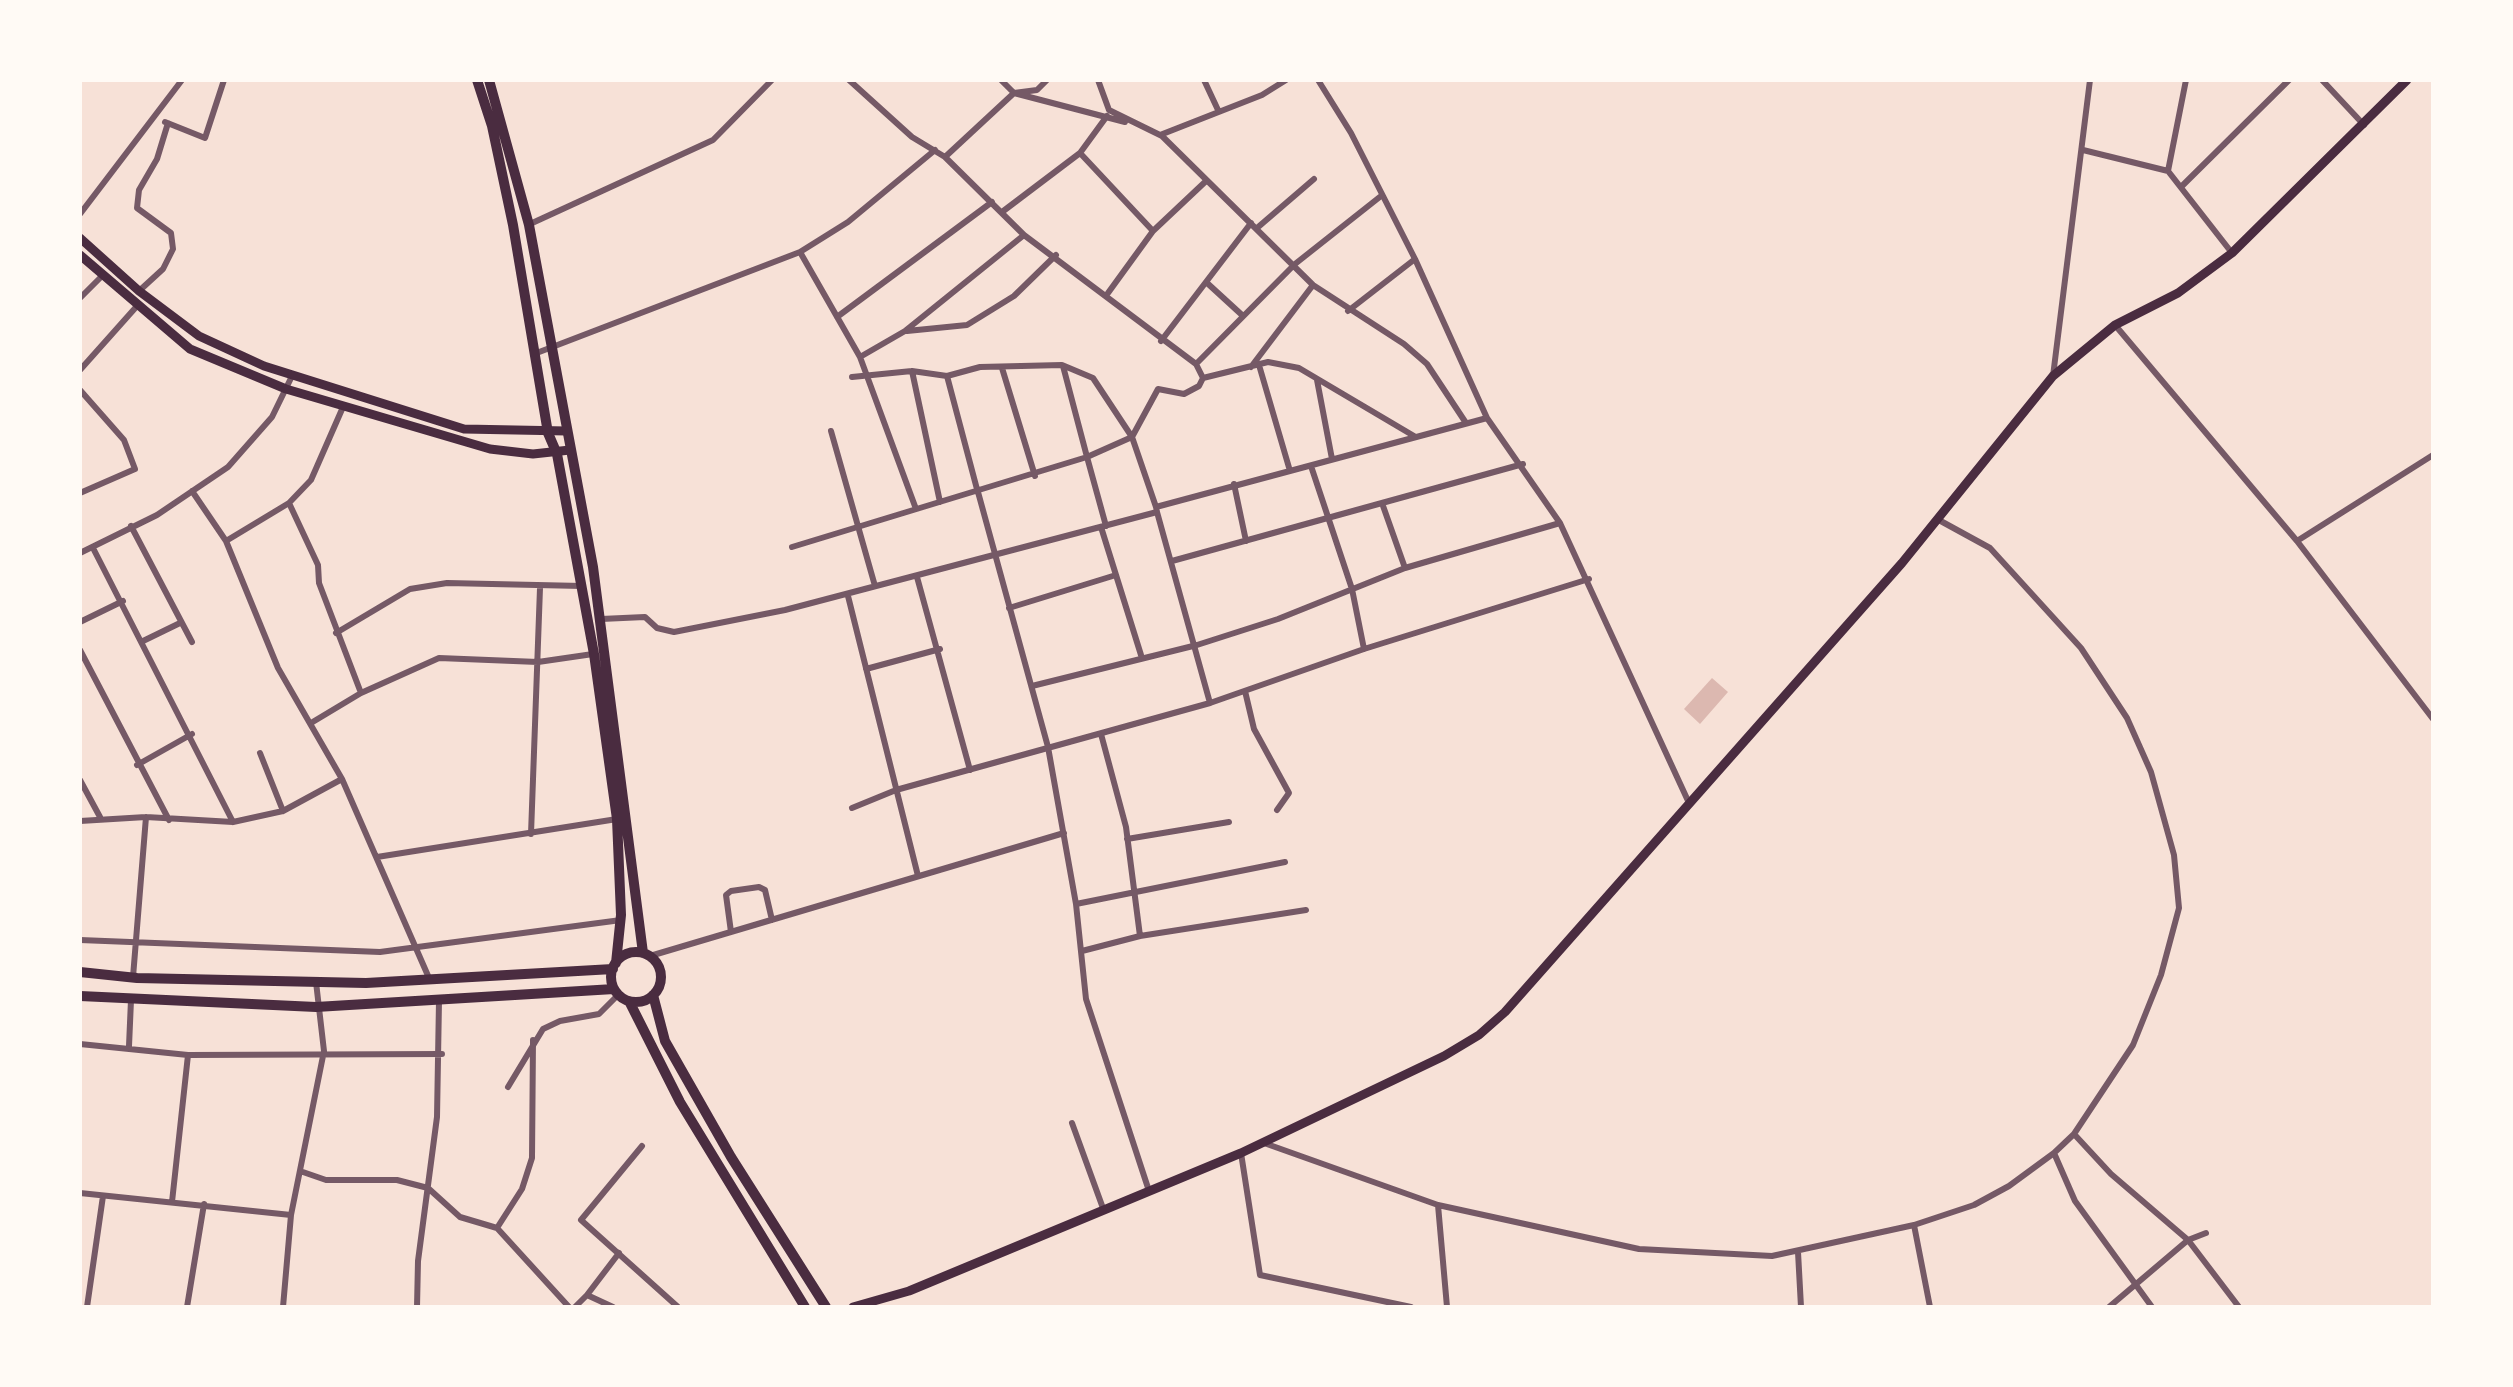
<!DOCTYPE html>
<html>
<head>
<meta charset="utf-8">
<style>
	body { margin:0 }
	#map { position:relative; width:2513px; height:1387px; overflow:hidden; background:#f7e1d7; font-family:"DM Sans",sans-serif }
	canvas { display:block }
	.frame { position:absolute; inset:0; border:82px solid #fffaf5; pointer-events:none }
</style>
</head>
<body>
<div id="map">
<canvas width="2513" height="1387"></canvas>
<div class="frame"></div>
</div>
<script>
const context = document.querySelector('canvas').getContext('2d');
context.lineJoin = 'round';
function fill(path, color) {
  context.fillStyle = color;
  context.fill(path, 'evenodd');
}
function poly(rows) {
  const path = new Path2D();
  for (const r of rows) {
    if (r.length === 3) {
      path.moveTo(r[0] + r[2], r[1]);
      path.arc(r[0], r[1], r[2], 0, 2 * Math.PI);
      continue;
    }
    path.moveTo(r[0], r[1]);
    for (let i = 2; i < r.length; i += 2) path.lineTo(r[i], r[i + 1]);
  }
  return path;
}
function trace(path, color, width, dash) {
  context.strokeStyle = color;
  context.lineWidth = width;
  context.lineCap = dash ? 'butt' : 'round';
  context.setLineDash(dash || []);
  context.stroke(path);
}
const water = poly([
	[1712,678,1728,692,1700,724,1684,709]
]);
const minor = poly([
	[849,80,912,137,945,157,1024,235,1196,364,1203,378,1199,386,1184,394,1158,389,1132,437,1156,507,1487,418],
	[1001,80,1014,93,1125,122],
	[1098,80,1109,110,1162,136,1313,285,1404,344,1427,364,1466,423],
	[1204,80,1218,110],
	[1318,80,1351,133,1415,259,1487,418,1560,523,1689,803],
	[2322,80,2364,125],
	[165,122,205,138,224,80],
	[1160,135,1262,95,1286,80],
	[2083,150,2168,171,2232,253],
	[1080,153,1153,231],
	[945,157,1014,93,1037,90,1047,80],
	[2168,171,2186,80],
	[2182,186,2289,80],
	[1002,212,1080,153,1107,116],
	[80,214,182,80],
	[530,224,713,140,772,80],
	[1257,228,1314,179],
	[800,252,860,357,916,509],
	[1206,282,1242,315],
	[139,291,163,269,173,249,171,233,137,208,139,190,157,159,168,123],
	[1108,293,1153,231,1205,182],
	[80,298,102,276],
	[1348,311,1415,259],
	[837,317,992,202],
	[2115,325,2297,541,2433,719],
	[907,331,967,325,1014,296,1056,255],
	[1161,341,1251,223],
	[534,354,800,252,848,222,935,150],
	[860,357,905,331,1024,235],
	[1196,364,1295,264,1381,196],
	[1259,365,1290,471],
	[1251,367,1313,285],
	[1002,368,1035,476],
	[80,370,137,306],
	[912,371,940,502],
	[947,376,978,493],
	[2053,376,2090,80],
	[852,377,912,371,947,376,980,367,1062,365,1093,378,1132,437,1087,457,1106,526],
	[1203,378,1268,362,1299,368,1414,436],
	[1317,380,1332,459],
	[80,390,124,440,135,469,80,493],
	[831,431,875,586],
	[1311,466,1352,589,1364,649],
	[1234,484,1246,541],
	[192,491,226,541,278,668,342,779,429,978],
	[978,492,1048,747,1076,904,1086,999,1149,1191],
	[289,503,311,480,343,407],
	[1382,503,1405,568],
	[1157,512,1210,703],
	[131,526,192,642],
	[1101,527,1141,655],
	[226,541,289,503,318,565,319,583,361,693],
	[2297,541,2433,455],
	[792,547,1087,457,1063,366],
	[93,548,233,822],
	[80,553,157,515,228,467,272,417,292,376],
	[1172,561,1523,464],
	[917,577,970,770],
	[848,596,918,876],
	[1009,608,1116,575],
	[601,619,645,617,657,628,674,632,785,610,1157,512,1156,507],
	[80,622,123,601],
	[336,633,410,589,447,583,582,586],
	[141,642,180,623],
	[80,650,169,820],
	[866,669,940,649],
	[1032,686,1197,645,1278,619,1405,568,1560,523],
	[1245,691,1254,729,1289,793,1277,810],
	[311,723,361,693,439,658,538,662,593,654],
	[1101,734,1126,827,1140,936],
	[137,765,192,734],
	[80,780,100,817],
	[852,808,896,790,1210,703,1364,649,1589,579],
	[283,811,342,779],
	[80,821,146,817,233,822,283,811,260,753],
	[531,834,540,588],
	[1127,839,1229,822],
	[377,857,617,819],
	[1076,904,1285,862],
	[731,932,726,895,731,891,759,887,765,890,772,920],
	[80,940,380,952,621,920],
	[1082,951,1140,936,1306,910],
	[650,956,1064,833],
	[133,977,146,817],
	[80,1044,188,1055,442,1054],
	[129,1046,131,1000],
	[508,1087,543,1029,560,1021,599,1014,618,995],
	[1072,1123,1104,1211],
	[2074,1134,2111,1174,2188,1240,2239,1307],
	[1264,1143,1438,1205,1639,1249,1772,1256,1914,1225,1974,1205,2009,1186,2054,1153,2074,1134,2133,1045,2161,975,2179,908,2174,855,2151,772,2127,718,2081,648,1990,548,1937,519],
	[642,1146,581,1220,678,1307],
	[1241,1153,1260,1275,1411,1307],
	[2054,1153,2075,1201,2152,1307],
	[300,1171,326,1180,397,1180,428,1188,460,1217,497,1228,569,1307],
	[80,1193,291,1215],
	[172,1202,188,1055],
	[1438,1205,1447,1307],
	[1914,1225,1930,1307],
	[497,1228,522,1189,532,1158,533,1040],
	[1798,1252,1801,1307],
	[587,1295,619,1253],
	[87,1307,103,1196],
	[187,1307,204,1204],
	[283,1307,291,1215,324,1051,316,982],
	[417,1307,418,1261,437,1117,439,1001],
	[575,1307,587,1295,613,1307],
	[2109,1307,2188,1240,2206,1233]
]);
const secondary = poly([
	[80,238,139,291,199,336,264,366,464,429,567,431],
	[80,255,190,349,286,389,490,449,533,454,570,450],
	[853,1307,909,1291,1241,1153,1444,1056,1479,1035,1505,1012,1902,563,2053,376,2115,325,2178,293,2232,253,2407,80]
]);
const primary = poly([
	[477,80,492,126,513,225,548,433,557,454,594,654,617,819,621,915,616,963],
	[489,80,529,225,593,567,643,953],
	[636,977,25],
	[80,972,137,978,366,983,613,969],
	[653,995,665,1041,731,1157,826,1307],
	[80,996,316,1007,614,989],
	[629,1001,680,1102,805,1307]
]);
fill(water, '#dcb8b0');
trace(minor, '#755966', 6);
trace(secondary, '#4a2c40', 9);
trace(primary, '#4a2c40', 10);
</script>
</body>
</html>
